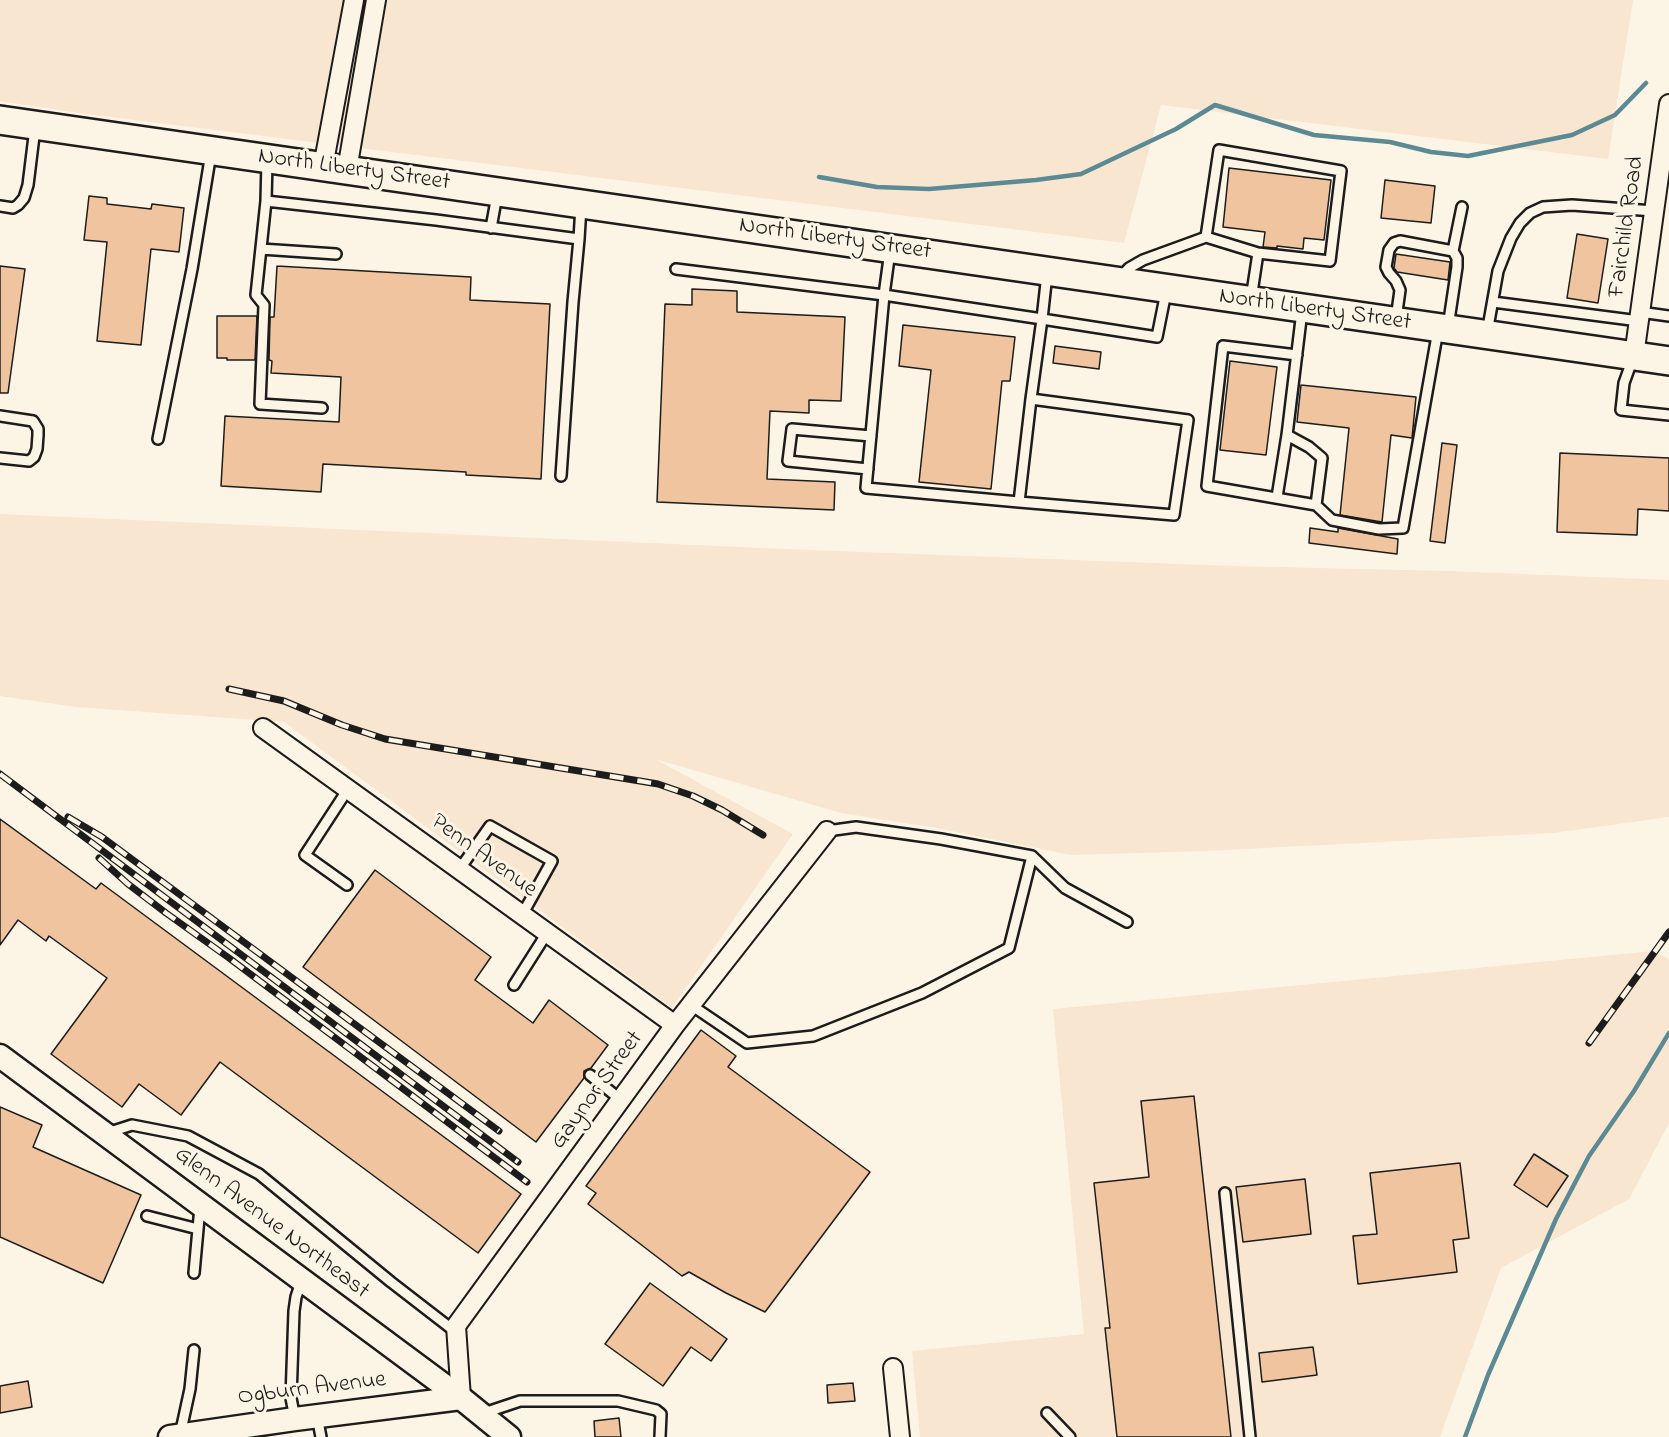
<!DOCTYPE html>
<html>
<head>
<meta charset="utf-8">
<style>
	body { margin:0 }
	canvas { display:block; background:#fcf5e5 }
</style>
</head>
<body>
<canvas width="1669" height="1437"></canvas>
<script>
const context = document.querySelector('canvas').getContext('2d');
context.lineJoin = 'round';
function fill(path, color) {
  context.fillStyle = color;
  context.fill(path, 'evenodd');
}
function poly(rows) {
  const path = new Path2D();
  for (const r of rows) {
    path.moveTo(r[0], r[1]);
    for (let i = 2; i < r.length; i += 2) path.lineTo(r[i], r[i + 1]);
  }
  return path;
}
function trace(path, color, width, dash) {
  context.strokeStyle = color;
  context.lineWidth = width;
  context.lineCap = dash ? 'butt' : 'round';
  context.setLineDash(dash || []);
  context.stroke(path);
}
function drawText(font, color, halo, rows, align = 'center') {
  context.font = font + ' "Indie Flower",sans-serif';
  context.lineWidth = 6;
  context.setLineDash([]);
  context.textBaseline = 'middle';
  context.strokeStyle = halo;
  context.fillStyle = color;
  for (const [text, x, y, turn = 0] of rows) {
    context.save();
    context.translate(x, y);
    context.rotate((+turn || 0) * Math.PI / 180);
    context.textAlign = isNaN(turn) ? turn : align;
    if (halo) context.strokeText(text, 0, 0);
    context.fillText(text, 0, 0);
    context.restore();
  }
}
const built = poly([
	[0,0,1633,0,1608,159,1161,105,1124,243,78,113,0,101],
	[0,514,784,549,1232,566,1447,571,1669,580,1669,817,1553,833,1207,851,1071,855,936,828,841,813,655,759,793,834,672,1008,284,722,76,707,0,696],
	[1653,951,1669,959,1669,1123,1629,1199,1501,1268,1440,1437,920,1437,912,1351,1084,1334,1053,1009]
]);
const stream = poly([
	[819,177,877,187,929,189,1036,180,1081,174,1176,129,1215,105,1314,135,1390,142,1431,152,1468,156,1572,135,1615,115,1646,83],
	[1465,1437,1488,1375,1556,1219,1589,1156,1634,1091,1669,1033]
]);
const building = poly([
	[1229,168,1331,180,1324,240,1304,238,1303,249,1277,246,1277,248,1263,247,1265,232,1223,227,1229,168],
	[1385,180,1435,186,1431,223,1381,218,1385,180],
	[89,196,107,198,107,204,151,209,152,204,184,208,179,252,151,249,141,345,97,341,107,242,84,240,89,196],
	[1577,234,1608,239,1598,303,1567,298,1577,234],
	[1396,254,1450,262,1448,280,1397,272,1394,268,1396,254],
	[0,266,25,269,8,393,0,393,0,266],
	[277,266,471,277,470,300,550,304,541,479,466,475,466,472,323,464,321,492,221,486,225,416,339,422,341,377,271,373,272,361,269,360,270,317,274,317,277,266],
	[692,289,737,291,737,312,845,317,841,401,809,400,809,413,770,411,767,479,835,482,834,510,657,502,665,304,692,305,692,289],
	[217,316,257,316,255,360,227,360,227,358,217,358,217,316],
	[903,325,1015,337,1010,381,1002,381,991,489,919,482,931,370,899,366,903,325],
	[1055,346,1101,352,1099,369,1053,363,1055,346],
	[1230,361,1277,367,1266,455,1220,450,1230,361],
	[1301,385,1416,397,1412,438,1391,435,1382,522,1340,515,1349,428,1297,422,1301,385],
	[1442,443,1457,445,1445,543,1430,541,1442,443],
	[1560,453,1669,458,1669,511,1638,509,1637,535,1557,532,1560,453],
	[1310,528,1338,532,1338,528,1398,539,1397,554,1309,543,1310,528],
	[0,819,96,889,101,883,521,1194,478,1253,220,1062,181,1115,139,1084,122,1107,51,1054,107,978,49,936,46,941,18,920,0,945,0,819],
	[375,870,491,957,475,980,533,1023,549,1000,608,1045,591,1068,584,1071,584,1078,536,1142,303,967,375,870],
	[701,1030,736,1056,728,1067,870,1172,765,1312,726,1293,689,1272,682,1276,588,1204,596,1193,586,1186,701,1030],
	[1194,1096,1231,1437,1117,1437,1105,1328,1110,1328,1094,1183,1149,1177,1141,1101,1194,1096],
	[0,1107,42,1125,33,1147,141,1195,103,1283,0,1237,0,1107],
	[1534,1154,1568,1176,1547,1207,1514,1185,1534,1154],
	[1460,1163,1469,1238,1453,1240,1457,1272,1358,1284,1353,1236,1377,1234,1370,1173,1460,1163],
	[1305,1179,1311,1234,1243,1242,1236,1187,1305,1179],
	[650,1283,727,1339,711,1361,691,1347,663,1386,605,1344,650,1283],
	[1313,1347,1317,1375,1262,1382,1259,1353,1313,1347],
	[28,1381,32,1407,0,1413,0,1386,28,1381],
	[853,1383,855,1401,828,1403,827,1385,853,1383],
	[619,1418,621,1437,595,1437,594,1421,619,1418]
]);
const service = poly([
	[267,161,266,201,436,220,579,239,581,206],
	[266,201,256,295,264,305,260,404,322,408],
	[0,206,13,208,18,205,24,198,28,185,35,128],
	[491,228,497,195],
	[261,249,336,254],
	[890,251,884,295,1042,319,1031,399],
	[1453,251,1462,207],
	[676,269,884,295,866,488,1019,502,1174,515,1188,420,1031,399,1019,502],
	[1047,274,1042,319,1157,337,1166,292],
	[1120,278,1129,268,1143,260,1206,237],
	[1251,299,1258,253,1206,237,1219,150,1341,171,1330,261,1258,253],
	[1493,302,1639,321],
	[1302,311,1287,435,1309,447,1322,458,1316,505,1332,520,1379,529,1403,528,1438,330],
	[1640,312,1669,316],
	[1396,319,1400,290,1396,281,1389,273,1386,267,1389,250,1394,243,1400,241,1453,251,1457,258,1457,267,1448,327],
	[1487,333,1498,271,1511,238,1520,223,1530,213,1543,207,1572,205,1654,211],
	[1297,355,1223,346,1207,486,1316,505],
	[1633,358,1624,383,1621,410,1669,415],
	[0,416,33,421,38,429,38,435,37,449,34,457,29,461,0,458],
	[158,439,192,269,211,153],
	[868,469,788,461,792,429,871,436],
	[561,476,573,302,579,239],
	[1277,497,1287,435],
	[827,831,856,827,941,839,1032,856,1065,888,1127,922],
	[459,870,490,826,552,861,522,915],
	[347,885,305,855,348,789],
	[514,985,547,933],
	[691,1005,747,1043,813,1036,922,993,1009,948,1032,856],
	[590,1075,621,1100],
	[107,1133,132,1125,188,1136,259,1174,391,1282,457,1333],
	[1225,1193,1250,1437],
	[147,1216,198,1229],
	[194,1273,200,1207],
	[484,1413,520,1401,618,1401,656,1410,661,1414,660,1437],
	[1047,1413,1070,1437],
	[317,1416,321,1437],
	[295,1419,291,1398,294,1311,296,1297,301,1282],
	[180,1435,190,1389,194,1350]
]);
const minor = poly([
	[323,167,354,0],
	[347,170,376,0],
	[1634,356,1669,104],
	[263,728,675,1025],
	[893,1368,900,1437],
	[461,1398,456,1326,675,1025,827,831]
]);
const tertiary = poly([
	[0,1056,461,1398,509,1437],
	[170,1437,295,1419,461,1398]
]);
const secondary = poly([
	[0,120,1669,361]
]);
const rail = poly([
	[229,689,284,701,342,725,385,739,658,784,693,796,722,810,763,835],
	[0,774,518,1162],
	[68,817,102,837,499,1131],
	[99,858,128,884,166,913,229,958,527,1182],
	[1589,1043,1669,932]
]);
const streetNames = [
	["North Liberty Street",354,171,8],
	["Fairchild Road",1628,227,-82],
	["North Liberty Street",835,240,8],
	["North Liberty Street",1315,311,8],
	["Penn Avenue",483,857,36],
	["Gaynor Street",598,1091,-54],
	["Glenn Avenue Northeast",271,1224,37],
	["Ogburn Avenue",312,1390,-7]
];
fill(built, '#f8e6d0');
trace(stream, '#5b8a94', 4.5);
fill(building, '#efc49e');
trace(building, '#1c1c1c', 1.5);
trace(service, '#1c1c1c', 14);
trace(minor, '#1c1c1c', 22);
trace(tertiary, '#1c1c1c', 27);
trace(secondary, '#1c1c1c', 32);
trace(service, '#fcf5e5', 9);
trace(minor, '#fcf5e5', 18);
trace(tertiary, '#fcf5e5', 22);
trace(secondary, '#fcf5e5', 27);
trace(rail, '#1c1c1c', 7);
trace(rail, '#fcf5e5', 4.5, [14]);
drawText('24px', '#1c1c1c', '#fcf5e5', streetNames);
</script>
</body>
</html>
